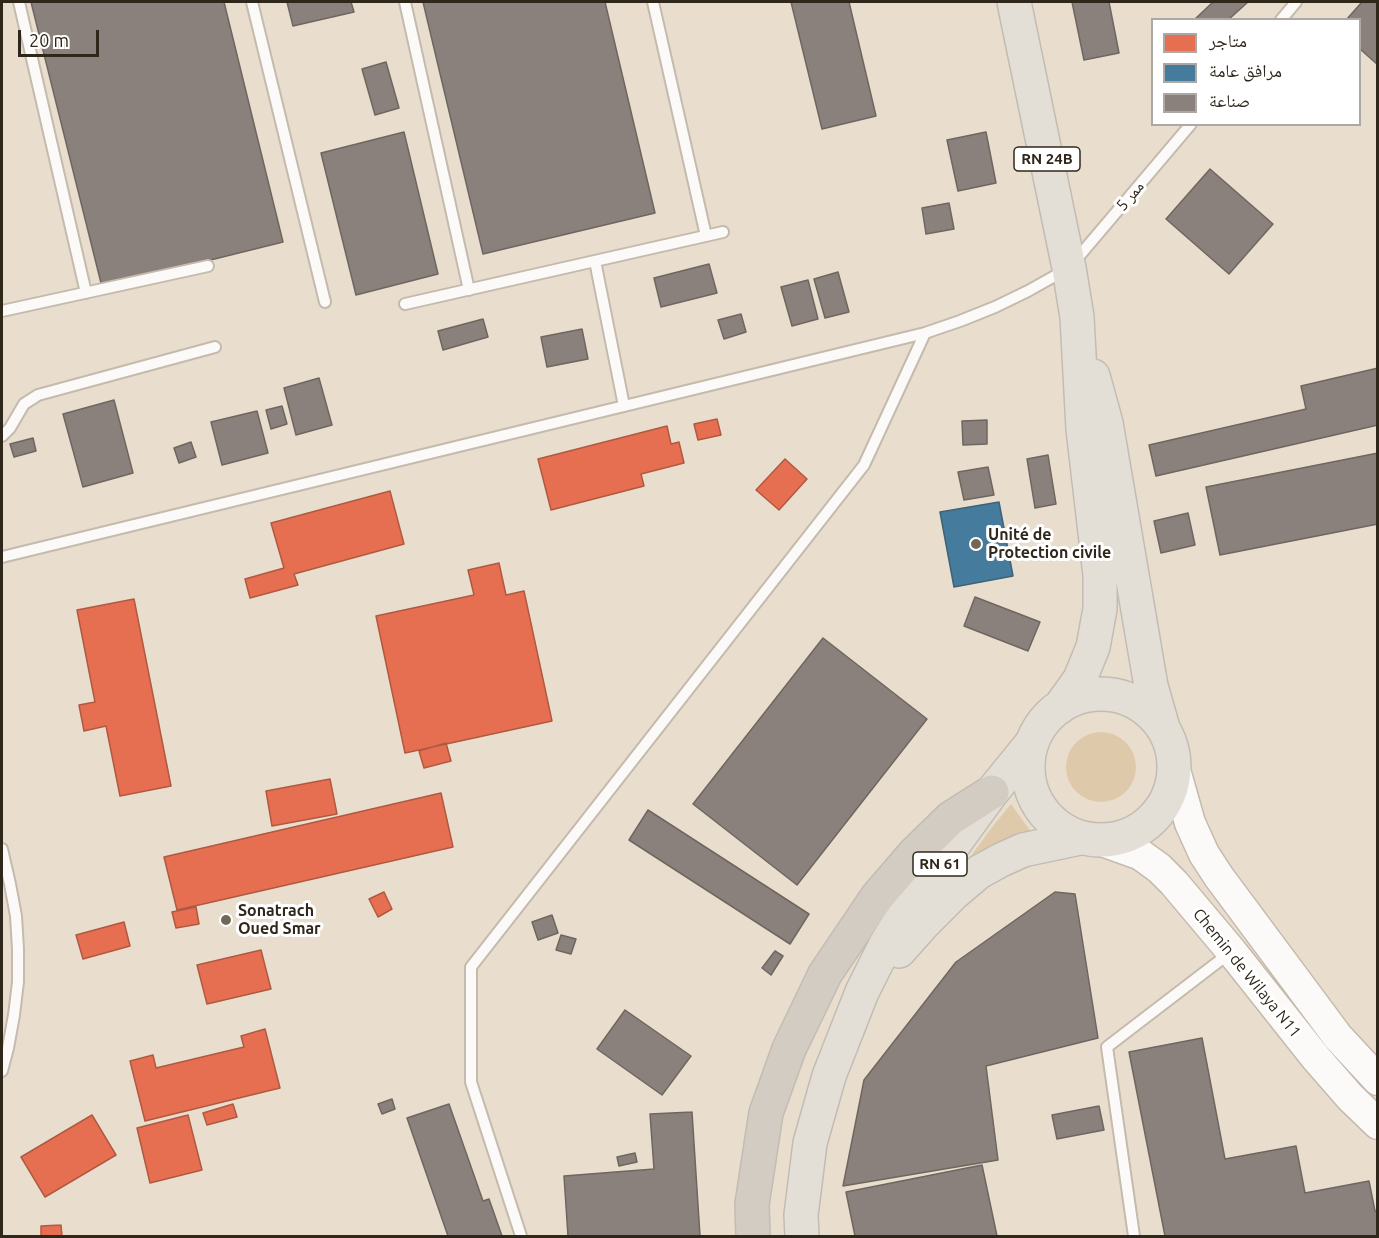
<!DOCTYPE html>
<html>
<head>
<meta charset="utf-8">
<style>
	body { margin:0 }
	#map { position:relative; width:1379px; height:1238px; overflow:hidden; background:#e9decd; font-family:Ubuntu,"Noto Naskh Arabic",sans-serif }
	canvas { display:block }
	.frame { position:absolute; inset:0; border:3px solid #30271b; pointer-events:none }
	.legend { position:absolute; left:1151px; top:18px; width:210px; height:108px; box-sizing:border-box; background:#fff; border:2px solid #aca9a4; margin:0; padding:8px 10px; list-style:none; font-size:18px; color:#30271b }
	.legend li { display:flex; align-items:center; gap:12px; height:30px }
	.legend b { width:30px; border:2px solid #aca9a4 }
	.scale { position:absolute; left:18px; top:30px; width:81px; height:27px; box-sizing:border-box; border:3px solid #30271b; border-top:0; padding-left:8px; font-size:18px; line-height:21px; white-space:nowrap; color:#30271b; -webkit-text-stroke:4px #fff; paint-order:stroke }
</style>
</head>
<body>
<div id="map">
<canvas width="1379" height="1238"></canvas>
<div class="frame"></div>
<ul class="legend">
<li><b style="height:16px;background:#e76f51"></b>متاجر</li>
<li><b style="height:16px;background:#457b9d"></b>مرافق عامة</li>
<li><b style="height:16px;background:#8a817c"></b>صناعة</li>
</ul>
<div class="scale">20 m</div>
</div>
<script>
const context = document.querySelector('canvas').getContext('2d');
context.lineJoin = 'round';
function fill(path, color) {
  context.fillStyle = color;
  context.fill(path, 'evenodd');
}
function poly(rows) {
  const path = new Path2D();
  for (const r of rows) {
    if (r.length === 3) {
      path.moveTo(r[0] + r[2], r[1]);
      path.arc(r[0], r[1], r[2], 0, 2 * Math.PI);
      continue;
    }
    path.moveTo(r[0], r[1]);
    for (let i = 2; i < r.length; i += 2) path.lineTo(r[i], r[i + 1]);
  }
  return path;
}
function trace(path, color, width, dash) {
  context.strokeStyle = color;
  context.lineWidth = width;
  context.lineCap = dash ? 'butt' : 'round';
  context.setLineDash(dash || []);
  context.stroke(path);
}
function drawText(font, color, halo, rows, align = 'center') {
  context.font = font + ' Ubuntu,"Noto Naskh Arabic",sans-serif';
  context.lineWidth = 6;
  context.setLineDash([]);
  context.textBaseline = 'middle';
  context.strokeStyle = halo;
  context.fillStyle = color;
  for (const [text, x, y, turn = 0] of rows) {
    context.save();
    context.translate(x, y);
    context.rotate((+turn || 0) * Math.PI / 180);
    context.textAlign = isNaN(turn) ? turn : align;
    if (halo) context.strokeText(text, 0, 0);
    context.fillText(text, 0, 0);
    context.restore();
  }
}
const green = poly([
	[1101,767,35],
	[1011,804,1031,832,962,868,993,826]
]);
const shops = poly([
	[717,419,721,435,698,440,694,424,717,419],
	[667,426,671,444,679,442,684,463,641,474,644,486,551,510,538,459,667,426],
	[785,459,807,479,779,510,756,490,785,459],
	[390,491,404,544,294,574,298,585,250,598,245,579,284,568,271,523,390,491],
	[499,563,506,595,524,591,552,721,405,753,376,616,474,595,468,570,499,563],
	[134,599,171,786,120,796,106,726,84,731,79,705,95,702,77,610,134,599],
	[446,743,451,761,424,768,419,751,446,743],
	[330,779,337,814,272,826,266,791,330,779],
	[441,793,453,847,177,910,164,857,441,793],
	[384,892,392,909,378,917,369,899,384,892],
	[196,907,199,924,176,928,172,912,196,907],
	[124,922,130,946,83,959,76,935,124,922],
	[261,950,271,989,207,1004,197,965,261,950],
	[265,1029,280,1088,145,1121,130,1061,153,1055,156,1068,244,1047,241,1036,265,1029],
	[233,1104,237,1117,207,1125,203,1113,233,1104],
	[92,1115,116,1155,45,1197,21,1157,92,1115],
	[188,1115,202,1170,150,1183,137,1128,188,1115],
	[61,1225,62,1236,41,1236,41,1226,61,1225]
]);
const public = poly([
	[999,502,1013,576,954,587,940,512,999,502]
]);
const industry = poly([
	[31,2,224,2,283,242,102,287,31,2],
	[287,2,351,2,354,12,293,26,287,2],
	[423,2,605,2,655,213,483,254,423,2],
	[791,2,849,2,876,116,822,129,791,2],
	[1072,2,1109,2,1119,53,1084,60,1072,2],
	[1213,2,1248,2,1228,20,1194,20,1213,2],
	[1362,2,1378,2,1378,65,1360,49,1360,20,1346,20,1362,2],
	[386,62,399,108,375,115,362,69,386,62],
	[404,132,438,274,356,295,321,153,404,132],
	[986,132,996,183,958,191,947,140,986,132],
	[1210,169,1273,224,1229,274,1166,219,1210,169],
	[949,203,954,229,926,234,922,208,949,203],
	[709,264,717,293,661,307,654,278,709,264],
	[838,272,849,312,825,318,814,279,838,272],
	[808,280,818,319,792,326,781,287,808,280],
	[741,314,746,332,724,339,718,320,741,314],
	[483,319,488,337,443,350,438,331,483,319],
	[582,329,588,359,547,367,541,337,582,329],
	[1378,368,1378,425,1156,476,1149,445,1306,409,1301,386,1378,368],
	[319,378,332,425,296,435,284,388,319,378],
	[114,400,133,473,83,487,63,414,114,400],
	[282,406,287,424,271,429,266,410,282,406],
	[257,411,268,453,222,465,211,422,257,411],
	[987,420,987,444,963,445,962,421,987,420],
	[33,438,36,451,14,457,10,444,33,438],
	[191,442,196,457,179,463,174,448,191,442],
	[1378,453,1378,524,1220,555,1206,487,1378,453],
	[1048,455,1056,504,1035,508,1027,459,1048,455],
	[988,467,994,495,964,500,958,472,988,467],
	[1188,513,1195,545,1161,553,1154,521,1188,513],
	[975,597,1040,622,1028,651,964,626,975,597],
	[823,638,927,719,797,885,693,804,823,638],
	[648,810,809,914,790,944,629,840,648,810],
	[1055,892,1075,894,1098,1038,986,1066,998,1160,843,1186,864,1080,956,962,1055,892],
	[552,915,558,933,538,940,532,922,552,915],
	[561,935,576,939,571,954,556,950,561,935],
	[775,951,783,956,771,975,762,968,775,951],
	[625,1010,691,1056,662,1095,597,1049,625,1010],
	[1202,1038,1225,1159,1296,1146,1305,1193,1369,1181,1375,1211,1378,1211,1378,1236,1165,1236,1129,1052,1202,1038],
	[392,1099,395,1109,382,1114,378,1104,392,1099],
	[449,1104,483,1201,489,1199,502,1236,448,1236,407,1118,449,1104],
	[1099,1106,1104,1130,1057,1139,1052,1115,1099,1106],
	[692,1112,700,1236,568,1236,564,1176,654,1169,650,1114,692,1112],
	[635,1153,637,1162,619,1166,617,1157,635,1153],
	[982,1165,997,1236,855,1236,846,1192,982,1165]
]);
const service = poly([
	[19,2,86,293],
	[252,2,325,302],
	[405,2,469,290],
	[653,2,706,236],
	[1281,20,1296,2],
	[595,261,624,406],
	[405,304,723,232],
	[2,311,208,266],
	[2,436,10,428,24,404,38,395,215,347],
	[2,557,925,333,960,321,995,307,1028,291,1069,268,1191,124],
	[2,849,10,884,16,916,18,949,18,982,14,1015,8,1048,2,1071],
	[521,1236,471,1082,471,967,864,465,925,333],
	[1134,1236,1107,1047,1231,952]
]);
const secondary = poly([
	[1175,770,1190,823,1204,854,1219,877,1338,1037,1378,1080],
	[1102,841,1141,855,1159,868,1174,883,1232,952,1316,1058,1350,1097,1378,1124]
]);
const primary = poly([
	[1014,2,1069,268,1077,317,1083,429,1100,575,1100,609,1093,647,1080,679,1060,707],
	[1093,376,1106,423,1151,686,1163,728],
	[1101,767,73],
	[899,951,923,924,953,894,979,872,1001,860,1023,850,1080,838],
	[802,1236,801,1215,810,1143,829,1076,862,992,886,944,909,906,992,792,1031,744]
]);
const motorway = poly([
	[753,1236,752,1204,766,1113,789,1049,825,974,877,897,914,854,951,818,992,792]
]);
const markers = [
	[976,544,6,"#716759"],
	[226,920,6,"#716759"]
];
const shields = [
	[1047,159,66],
	[940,864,54]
];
const shieldNames = [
	["RN 24B",1047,159],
	["RN 61",940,864]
];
const streetNames = [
	["ممر 5",1130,196,-50],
	["Chemin de Wilaya N11",1247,973,51]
];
const poiNames = [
	["Unité de",988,535],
	["Protection civile",988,553],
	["Sonatrach",238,911],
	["Oued Smar",238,929]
];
fill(green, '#dec9aa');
fill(shops, '#e76f51');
trace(shops, '#b05941', 1.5);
fill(public, '#457b9d');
trace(public, '#3f6276', 1.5);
fill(industry, '#8a817c');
trace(industry, '#6f665f', 1.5);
trace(service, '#c4baad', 14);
trace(secondary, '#c4baad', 33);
trace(primary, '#c2bcb3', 36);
trace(motorway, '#c2bcb3', 36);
trace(service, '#fcfaf8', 10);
trace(secondary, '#fcfaf8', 30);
trace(primary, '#e3dfd7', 33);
trace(motorway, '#d3ccc2', 33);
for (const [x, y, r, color] of markers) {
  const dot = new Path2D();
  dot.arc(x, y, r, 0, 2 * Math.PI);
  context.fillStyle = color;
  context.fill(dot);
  trace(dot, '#fff', 2);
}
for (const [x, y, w] of shields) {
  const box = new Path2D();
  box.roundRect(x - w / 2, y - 12, w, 24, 4.5);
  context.fillStyle = '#fff';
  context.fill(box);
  trace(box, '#30271b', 1.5);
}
drawText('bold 15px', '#30271b', null, shieldNames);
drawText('16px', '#30271b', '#fff', streetNames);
drawText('bold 16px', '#30271b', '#fff', poiNames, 'left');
</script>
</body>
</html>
